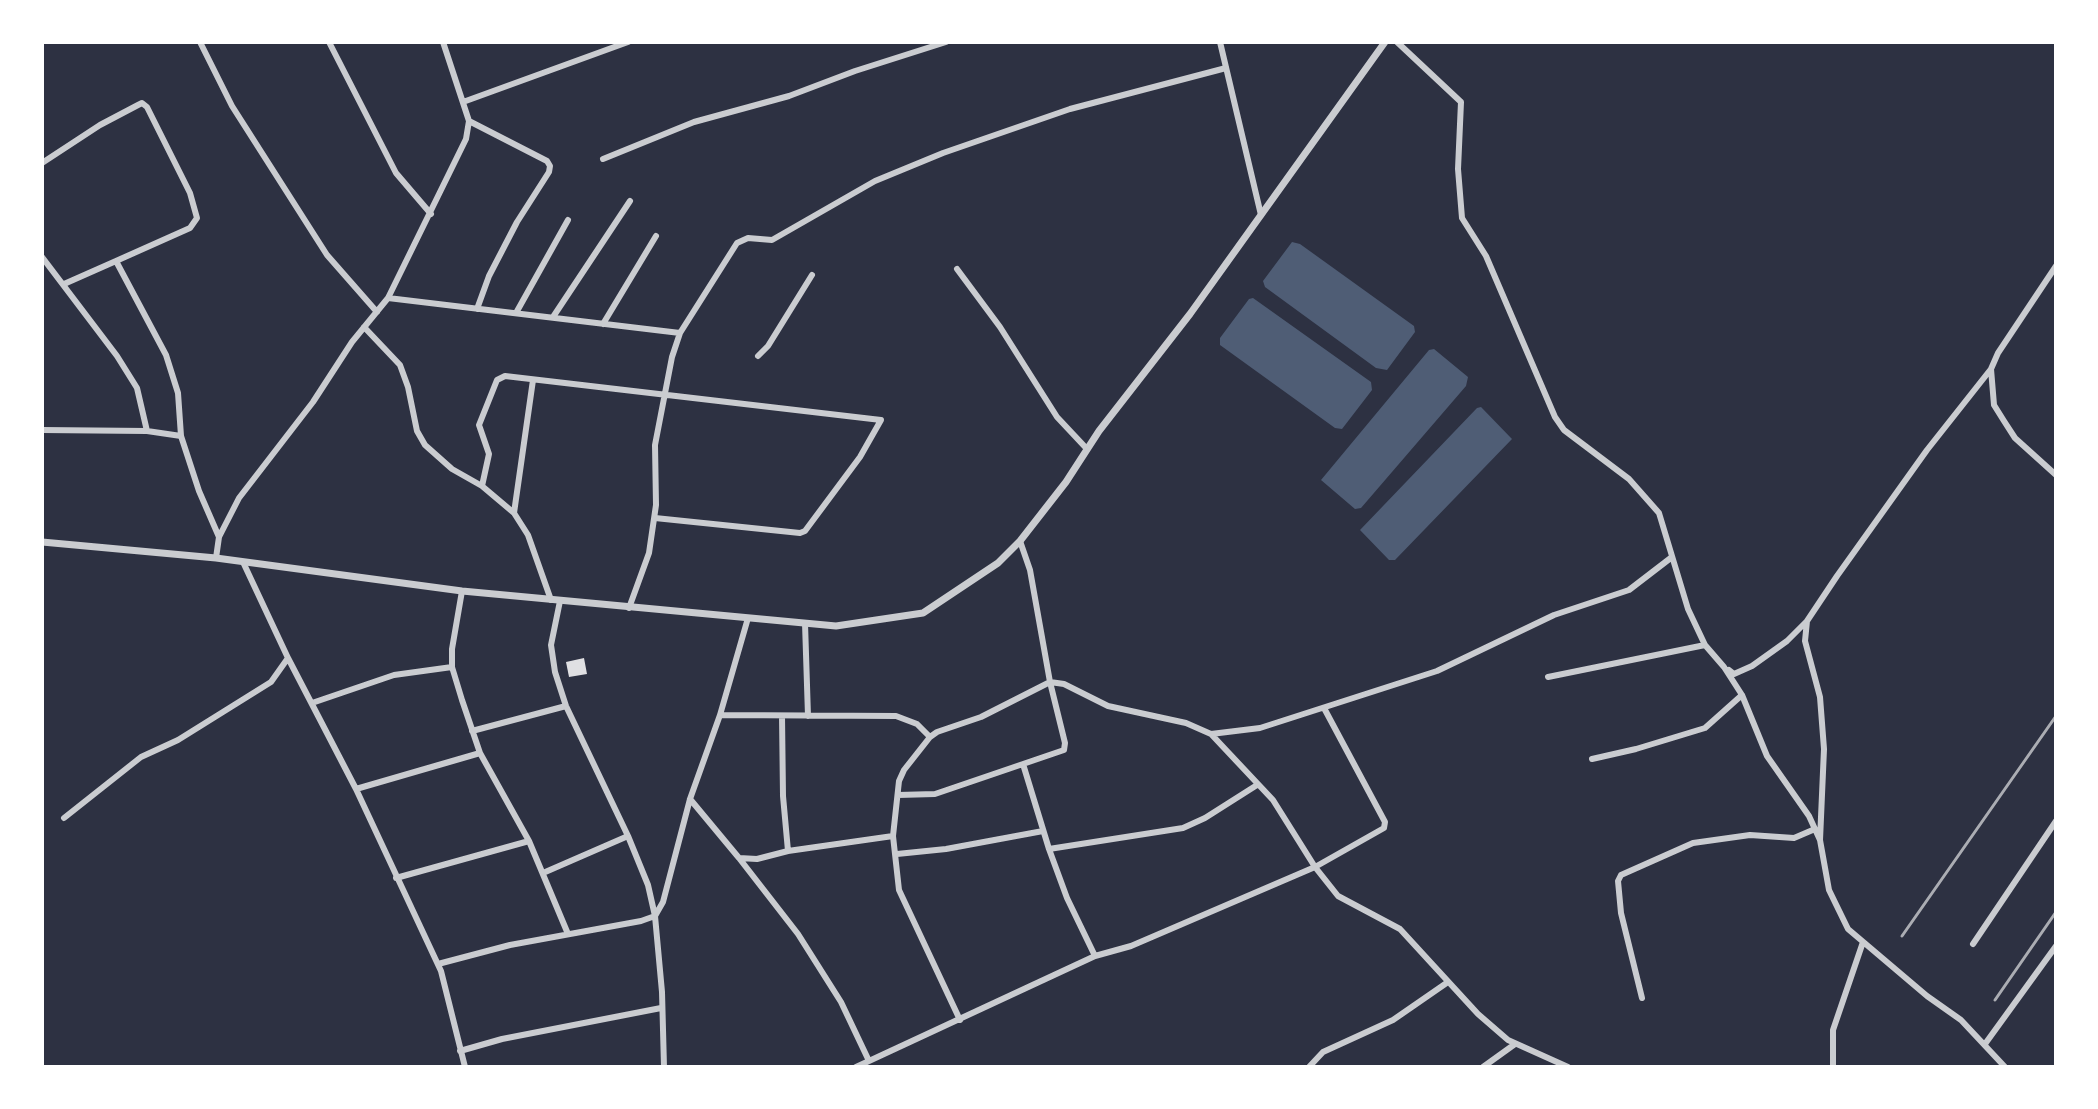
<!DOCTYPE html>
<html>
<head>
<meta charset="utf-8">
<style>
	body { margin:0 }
	#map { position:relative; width:2098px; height:1109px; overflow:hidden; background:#2d3142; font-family:Quicksand,sans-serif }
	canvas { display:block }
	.frame { position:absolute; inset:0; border:44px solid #fff; pointer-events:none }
</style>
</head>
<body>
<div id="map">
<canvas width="2098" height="1109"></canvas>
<div class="frame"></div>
</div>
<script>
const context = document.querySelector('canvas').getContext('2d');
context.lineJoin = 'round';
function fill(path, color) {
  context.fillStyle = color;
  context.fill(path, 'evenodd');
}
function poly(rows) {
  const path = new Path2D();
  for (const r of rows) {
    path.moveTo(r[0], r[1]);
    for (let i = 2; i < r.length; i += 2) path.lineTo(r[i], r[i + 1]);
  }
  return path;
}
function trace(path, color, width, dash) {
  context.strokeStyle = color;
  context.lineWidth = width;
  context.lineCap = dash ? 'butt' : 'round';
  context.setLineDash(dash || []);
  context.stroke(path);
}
const water = poly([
	[1292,242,1300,244,1414,326,1415,332,1387,370,1376,368,1265,287,1263,281],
	[1253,298,1371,382,1372,390,1342,429,1335,428,1220,345,1220,338,1249,299],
	[1434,349,1468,377,1466,386,1361,508,1355,509,1321,480,1429,350],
	[1481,407,1512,439,1395,560,1389,560,1360,530,1477,408]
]);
const building = poly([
	[584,658,587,674,569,677,566,662]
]);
const minor = poly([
	[200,42,232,106,327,255,377,312],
	[329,42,396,173,431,214],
	[1220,42,1261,215],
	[1397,42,1461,102,1458,169,1462,218,1486,256,1555,417,1564,430,1629,479,1659,513,1688,609,1705,645,1724,667,1742,695,1767,756,1809,816,1820,840],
	[463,102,628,42],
	[469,121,547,161,550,166,549,172,517,222,489,276,477,309],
	[603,159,694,122,789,96,855,71,946,42],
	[42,163,100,125,138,105,142,103,147,107,190,193,197,218,190,228,116,261],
	[42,257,117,356,137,388,147,431],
	[2056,266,1998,353,1991,369,1994,405,2004,421,2015,438,2056,475],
	[957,269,1000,327,1057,417,1087,449],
	[64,284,116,261,166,355,178,393,181,436],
	[388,298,680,333],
	[516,313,568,220],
	[553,317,630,201],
	[603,324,656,236],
	[364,327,400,365,408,387,417,431,425,445,452,469,482,486,514,513,528,535,551,600],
	[758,356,768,346,812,275],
	[1991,369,1927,450,1837,576,1807,621,1805,641,1820,697,1824,749,1820,840,1829,890,1848,929,1927,996,1961,1020,2005,1067],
	[42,430,147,431,181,436,199,491,219,537],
	[482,486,489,454,479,425,497,380,505,376,881,420,860,457,805,531,800,533,655,518],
	[514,513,533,380],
	[216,558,219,537,239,498,313,402,352,342,388,298,466,139,469,121,443,42],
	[243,562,288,658,356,789,441,971,465,1067],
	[462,591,452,649,452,667,462,700,480,753,529,841,568,934],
	[560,601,551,645,555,672,566,706,628,836,648,885,655,916,662,992,664,1067],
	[629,608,649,553,656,505,655,445,672,357,680,333,737,243,748,238,772,240,875,181,943,153,1070,109,1226,68],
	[805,623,808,716],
	[1729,670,1734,674,1752,666,1787,641,1807,621],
	[1548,677,1705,645],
	[312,703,394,675,452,667],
	[720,715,896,716,917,724,930,737],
	[782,716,783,796,788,851],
	[472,731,566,706],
	[1211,734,1260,728,1437,671,1554,615,1629,590,1672,557],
	[1592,759,1636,749,1705,728,1742,695],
	[356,789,480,753],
	[898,795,935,794,1023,764],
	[690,799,739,858,757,859,788,851,893,836,899,781,904,770,930,737,937,732,981,717,1050,682,1064,684,1108,706,1186,723,1211,734,1273,800,1315,867,1338,896,1400,929,1478,1014,1508,1040,1568,1067],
	[64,818,141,757,178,740,271,682,288,658],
	[893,836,899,890,960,1020],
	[1049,849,1183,828,1205,818,1257,785],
	[897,854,946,849,1043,831],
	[739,858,798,934,841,1002,869,1061,856,1067],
	[543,873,628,836],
	[396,878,529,841],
	[1973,944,2056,821],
	[1095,956,1131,946,1315,867,1384,828,1385,822,1324,708],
	[438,964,510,945,641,921,655,916,663,902,690,799,720,715,748,618],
	[1642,998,1621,913,1618,881,1621,875,1693,843,1750,835,1794,838,1815,829],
	[1985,1044,2056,946],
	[460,1051,502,1039,661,1008],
	[869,1061,1095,956,1067,898,1049,849,1023,764,1064,750,1065,743,1050,682,1030,570,1020,541],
	[1309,1067,1323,1052,1393,1020,1448,982],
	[1483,1067,1515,1044],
	[1833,1067,1833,1030,1863,942]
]);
const tertiary = poly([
	[42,542,216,558,462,591,836,626,923,613,998,563,1020,541,1066,482,1099,431,1190,314,1385,42]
]);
const rail = poly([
	[1902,936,2056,716],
	[1995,1000,2056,912]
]);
fill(water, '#4f5d75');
fill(building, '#e0e0e3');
trace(minor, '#caccd0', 6);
trace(tertiary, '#caccd0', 7);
trace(rail, '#abadb3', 3);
</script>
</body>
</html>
